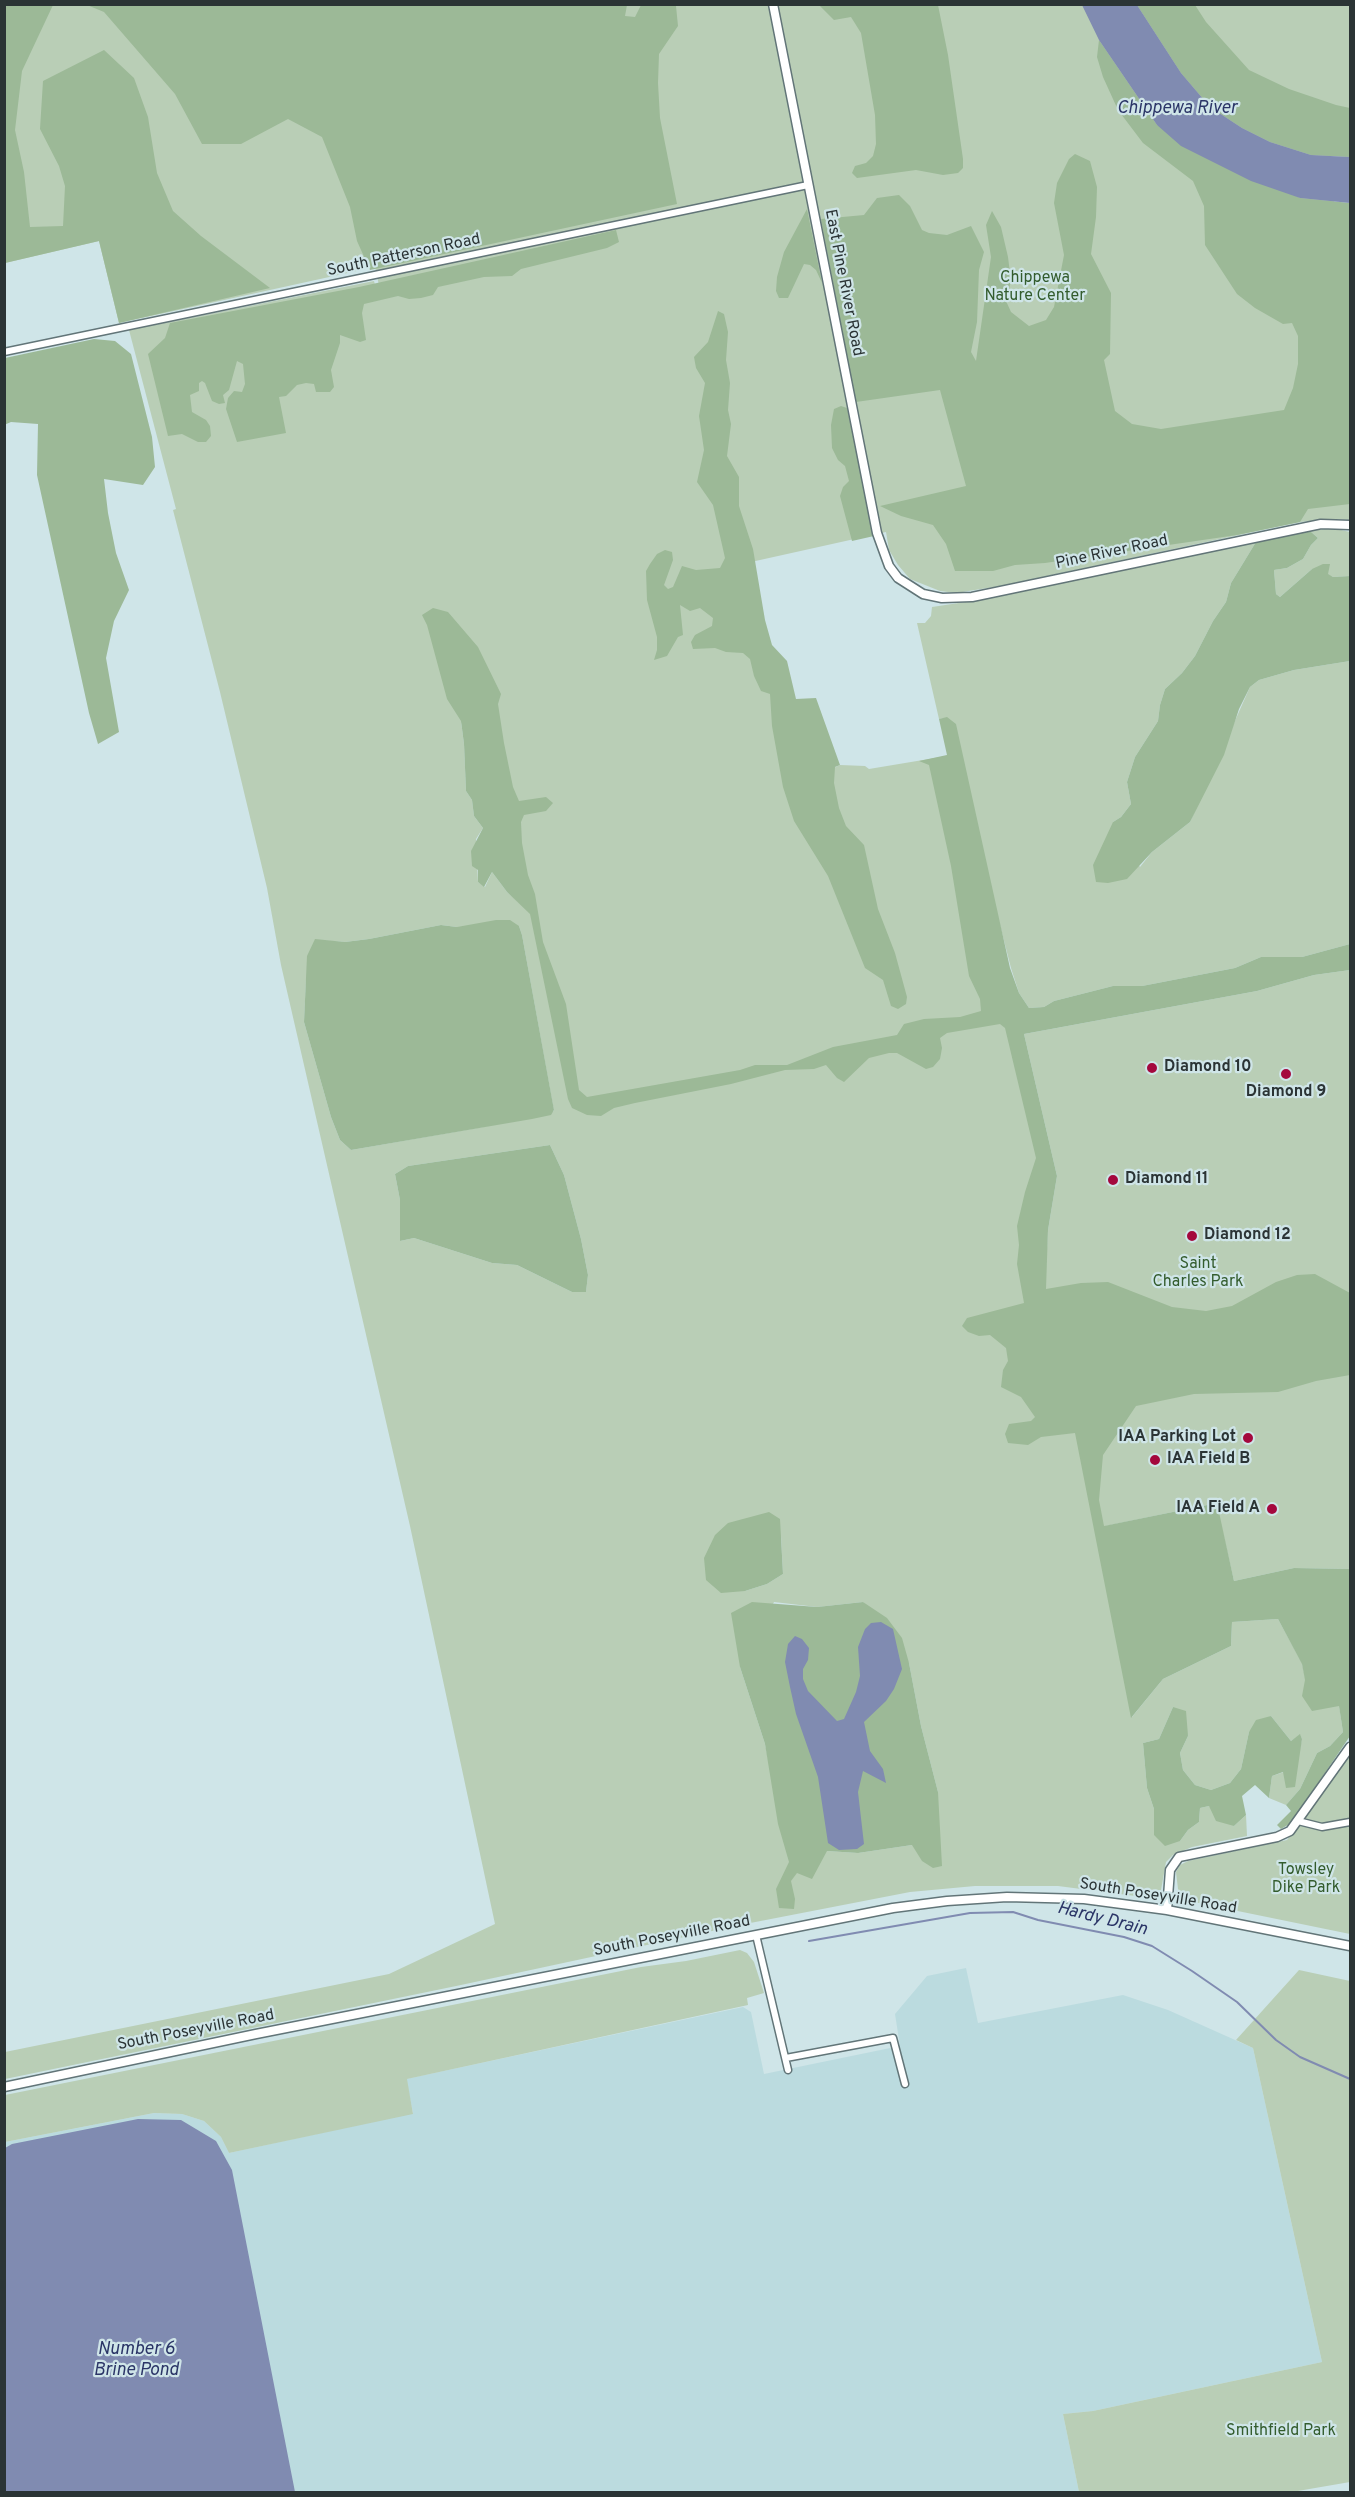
<!DOCTYPE html>
<html>
<head>
<meta charset="utf-8">
<style>
	body { margin:0 }
	#map { position:relative; width:1355px; height:2497px; overflow:hidden; background:#cfe5e8; font-family:Overpass,sans-serif }
	canvas { display:block }
	.frame { position:absolute; inset:0; border:6px solid #2b3435; pointer-events:none }
</style>
</head>
<body>
<div id="map">
<canvas width="1355" height="2497"></canvas>
<div class="frame"></div>
</div>
<script>
const context = document.querySelector('canvas').getContext('2d');
context.lineJoin = 'round';
function fill(path, color) {
  context.fillStyle = color;
  context.fill(path, 'evenodd');
}
function poly(rows) {
  const path = new Path2D();
  for (const r of rows) {
    path.moveTo(r[0], r[1]);
    for (let i = 2; i < r.length; i += 2) path.lineTo(r[i], r[i + 1]);
  }
  return path;
}
function trace(path, color, width, dash) {
  context.strokeStyle = color;
  context.lineWidth = width;
  context.lineCap = dash ? 'butt' : 'round';
  context.setLineDash(dash || []);
  context.stroke(path);
}
function drawText(font, color, halo, rows, align = 'center') {
  context.font = font + ' Overpass,sans-serif';
  context.lineWidth = 4.5;
  context.setLineDash([]);
  context.textBaseline = 'middle';
  context.strokeStyle = halo;
  context.fillStyle = color;
  for (const [text, x, y, turn = 0] of rows) {
    context.save();
    context.translate(x, y);
    context.rotate((+turn || 0) * Math.PI / 180);
    context.textAlign = isNaN(turn) ? turn : align;
    if (halo) context.strokeText(text, 0, 0);
    context.fillText(text, 0, 0);
    context.restore();
  }
}
const built = poly([
	[966,1968,978,2023,1123,1995,1168,2010,1253,2048,1322,2362,1093,2411,1063,2414,1079,2492,5,2492,5,2142,154,2113,182,2114,204,2121,221,2137,229,2153,413,2113,406,2079,743,2007,751,2012,764,2074,900,2046,895,2014,927,1976]
]);
const green = poly([
	[4,5,1350,5,1350,157,1330,156,1350,372,1350,520,1334,519,1300,522,1000,586,956,593,940,591,910,579,898,565,889,550,886,532,742,564,810,779,840,765,865,766,869,769,947,756,1047,1167,1045,1286,1048,1230,1057,1176,1024,1034,1257,991,1314,975,1350,970,1350,1569,1294,1568,1234,1581,1216,1503,1096,1528,1132,1717,1163,1679,1231,1646,1232,1622,1278,1619,1302,1663,1312,1710,1339,1705,1343,1732,1330,1746,1317,1753,1300,1789,1286,1805,1269,1798,1272,1776,1284,1772,1297,1762,1302,1739,1300,1735,1291,1741,1271,1716,1249,1732,1241,1769,1230,1783,1211,1790,1195,1785,1183,1770,1180,1753,1188,1736,1173,1707,1159,1739,1143,1743,1147,1788,1154,1809,1155,1836,1180,1841,1188,1830,1199,1822,1200,1808,1209,1806,1234,1826,1246,1815,1247,1836,1192,1847,1173,1855,1166,1862,1161,1890,1158,1894,1152,1897,1143,1897,1058,1886,975,1886,910,1892,740,1925,461,1985,5,2079,5,2052,389,1974,495,1924,410,1526,281,965,267,888,220,692,173,510,176,509,129,330,374,281,379,300,382,299,375,267,119,323,99,241,5,263],
	[461,721,522,905,507,892,492,872,485,887,478,882,476,839,483,828,474,816,472,800,466,791,464,744],
	[441,925,457,927,519,926,522,935,554,1111,483,1127,351,1150,340,1140,331,1117,304,1022,306,980,315,940,345,942,369,939],
	[550,1145,564,1175,581,1239,588,1275,586,1292,572,1292,517,1265,492,1263,414,1238,400,1241,400,1200,395,1174,408,1166],
	[781,1536,783,1574,767,1584,745,1591],
	[774,1602,817,1607,863,1602,909,1663,921,1726,938,1792,912,1845,858,1853,827,1851,772,1778,765,1744,740,1667],
	[1332,528,1350,532,1350,576,1333,577,1312,569,1280,597,1276,594,1274,570,1287,568,1303,559,1311,545,1318,538,1310,531],
	[1256,542,1231,583,1226,602,1213,621,1195,656,1182,673,1165,689,1160,705,1158,721,1135,757,1127,782,1131,804,1121,817,1113,822,1140,867,1152,852,1190,822,1250,687,1259,680,1294,670,1350,661,1350,944,1302,957,1261,957,1235,968,1142,986,1113,986,1054,1001,1044,1007,1029,1008,1019,993,1011,968,947,718,939,719,917,623,925,623,931,616,932,607,992,598],
	[1350,1756,1350,1934,1184,1900,1178,1889,1176,1872,1180,1865,1188,1861,1287,1840],
	[740,1950,747,1953,754,1962,764,1993,747,1998,748,2005,407,2079,413,2114,229,2153,221,2137,204,2121,182,2114,154,2113,5,2142,5,2095,641,1967,686,1961],
	[1299,1970,1350,1981,1350,2482,1292,2492,1079,2492,1063,2414,1093,2411,1322,2362,1253,2048,1236,2040]
]);
const forest = poly([
	[4,5,53,5,22,71,15,130,24,172,30,227,63,226,65,186,59,166,40,129,43,81,104,50,134,78,148,117,157,173,173,211,201,236,270,288,119,323,99,241,5,263],
	[627,5,625,16,635,17,641,5,676,6,678,26,659,54,658,83,660,118,677,204,370,270,357,241,350,207,322,137,288,119,241,144,202,144,175,94,104,12,87,5],
	[819,5,938,5,948,55,963,159,963,168,958,173,943,175,916,170,857,178,852,173,855,166,866,163,873,156,876,144,875,115,861,33,851,17,834,20],
	[1137,5,1195,5,1206,22,1249,70,1289,89,1336,105,1350,108,1350,157,1311,155,1270,142,1242,128,1210,107,1181,73],
	[1099,40,1157,125,1300,198,1350,203,1350,504,1308,509,1300,522,1237,535,1045,563,1015,565,993,571,955,571,946,544,933,525,901,516,880,506,966,486,940,390,856,402,821,219,864,215,877,198,899,195,910,206,922,230,929,233,947,235,971,226,984,252,979,270,977,322,971,352,976,361,991,257,986,225,992,211,1001,227,1008,257,1011,281,1006,301,1011,312,1029,326,1046,320,1054,307,1064,255,1054,203,1057,183,1069,159,1075,154,1090,161,1097,187,1096,217,1091,254,1111,293,1110,354,1104,360,1115,411,1132,424,1161,429,1284,410,1293,388,1298,364,1298,336,1292,323,1283,324,1255,308,1237,294,1205,245,1204,206,1193,181,1143,143,1118,110,1103,77,1097,57],
	[807,209,822,283,816,270,810,265,804,264,788,298,779,298,776,291,777,277,784,252],
	[616,230,619,242,607,248,521,269,512,276,484,277,438,287,433,295,421,298,409,299,398,296,364,304,362,313,366,340,360,342,340,335,340,343,331,370,334,387,330,392,316,392,314,384,306,383,297,385,286,396,279,397,286,433,237,442,226,409,228,398,234,391,242,392,245,384,243,364,237,361,229,390,223,395,225,403,219,404,212,401,205,383,202,381,199,383,199,391,190,395,192,412,206,420,210,426,211,436,206,442,198,442,182,434,168,436,148,354,165,338,170,323,359,287],
	[718,311,724,314,728,332,726,360,730,383,728,410,731,424,727,456,739,477,739,506,753,549,765,620,772,645,787,661,796,699,816,698,840,765,835,767,834,783,839,808,846,826,864,845,878,909,895,953,907,997,906,1004,898,1009,891,1006,883,980,865,968,828,876,794,821,783,787,772,726,770,694,761,691,754,676,750,659,743,653,726,652,715,648,693,649,691,642,695,635,712,626,713,618,700,608,690,611,680,605,683,635,678,637,667,656,654,660,657,650,657,637,647,600,646,571,650,564,657,554,665,550,672,552,673,560,664,585,668,589,673,587,682,566,696,570,720,568,725,558,713,505,697,482,704,450,699,416,705,383,696,368,694,357,708,342],
	[94,339,115,341,131,354,152,437,155,467,143,485,104,479,108,513,116,553,129,590,114,621,106,658,119,732,98,744,89,713,37,475,38,424,11,422,4,425,5,358],
	[841,406,847,408,874,536,852,541,840,496,843,487,849,481,845,466,838,460,832,448,831,425,834,409],
	[1310,531,1318,538,1311,545,1303,559,1287,568,1274,570,1276,594,1280,597,1312,569,1323,564,1330,564,1328,574,1333,577,1350,576,1350,661,1294,670,1259,680,1250,687,1239,709,1224,755,1190,822,1152,852,1127,879,1108,883,1096,882,1093,865,1113,822,1121,817,1131,804,1127,782,1135,757,1158,721,1160,705,1165,689,1182,673,1195,656,1213,621,1226,602,1231,583,1256,542],
	[433,608,448,612,478,647,501,694,498,704,504,743,513,787,519,801,546,797,553,803,546,811,524,815,521,822,522,843,528,875,535,894,543,942,566,1004,579,1090,587,1097,740,1070,755,1065,787,1065,833,1047,897,1035,904,1024,924,1019,960,1017,981,1011,980,999,969,976,951,866,929,765,919,761,947,755,939,719,947,717,956,724,1010,968,1019,993,1029,1008,1044,1007,1054,1001,1113,986,1142,986,1235,968,1261,957,1302,957,1350,944,1350,970,1314,975,1257,991,1024,1034,1057,1176,1048,1230,1046,1289,1081,1283,1108,1282,1172,1307,1206,1311,1232,1306,1276,1282,1297,1275,1315,1274,1350,1293,1350,1375,1316,1381,1278,1392,1194,1394,1136,1406,1103,1455,1099,1500,1104,1526,1217,1503,1234,1581,1294,1568,1350,1569,1350,1736,1291,1823,1281,1829,1277,1825,1291,1811,1286,1805,1300,1789,1317,1753,1330,1746,1343,1732,1339,1706,1312,1711,1302,1696,1305,1680,1302,1664,1278,1619,1232,1622,1231,1646,1163,1679,1131,1718,1075,1433,1041,1437,1028,1445,1008,1443,1005,1434,1009,1424,1031,1421,1035,1417,1021,1397,1001,1387,1003,1370,1008,1361,1006,1348,990,1335,979,1336,968,1332,962,1326,967,1318,1024,1303,1017,1264,1019,1245,1017,1226,1025,1192,1036,1158,1005,1028,1000,1024,947,1033,940,1038,942,1048,940,1059,933,1067,926,1069,897,1053,889,1053,869,1058,844,1082,837,1078,826,1065,814,1069,785,1070,731,1084,635,1103,614,1108,601,1116,587,1115,572,1108,568,1099,530,914,507,892,492,872,484,887,478,882,478,870,472,866,471,851,483,828,474,816,472,800,466,791,464,744,461,721,447,699,427,625,422,615],
	[496,920,510,920,519,926,522,935,554,1110,551,1115,532,1119,351,1150,340,1140,331,1117,304,1022,307,956,315,939,345,942,369,939,441,925,457,927],
	[550,1145,564,1175,581,1239,588,1275,586,1292,572,1292,517,1265,492,1263,414,1238,400,1241,400,1200,395,1174,408,1166],
	[769,1512,780,1519,783,1574,767,1584,745,1591,721,1593,706,1580,704,1558,715,1535,728,1523],
	[752,1602,817,1607,863,1602,887,1618,902,1638,909,1663,921,1726,938,1792,942,1866,933,1868,922,1861,912,1845,858,1853,827,1851,812,1879,797,1873,791,1881,795,1899,794,1909,779,1908,776,1889,789,1862,778,1824,765,1744,740,1667,731,1613],
	[1173,1707,1186,1711,1188,1736,1180,1753,1183,1770,1195,1785,1211,1790,1230,1783,1241,1769,1249,1732,1256,1720,1271,1716,1291,1741,1300,1734,1302,1739,1295,1787,1286,1788,1283,1772,1272,1776,1269,1798,1255,1785,1242,1796,1246,1815,1234,1826,1216,1821,1209,1806,1200,1808,1199,1822,1188,1830,1180,1841,1165,1846,1154,1835,1154,1809,1147,1788,1143,1743,1159,1739]
]);
const water = poly([
	[1082,5,1137,5,1181,73,1210,107,1242,128,1270,142,1311,155,1350,157,1350,203,1300,198,1251,181,1181,146,1157,125,1099,40],
	[881,1622,893,1629,902,1669,894,1689,886,1701,864,1722,870,1751,883,1769,886,1783,863,1771,858,1792,864,1844,857,1849,839,1850,828,1843,818,1777,796,1714,790,1687,785,1662,788,1644,795,1636,802,1639,809,1648,808,1660,803,1669,803,1679,808,1691,837,1721,844,1719,856,1692,860,1676,858,1647,865,1629,871,1623],
	[138,2119,181,2120,216,2141,232,2170,295,2492,5,2492,5,2148,12,2144]
]);
const stream = poly([
	[809,1941,970,1913,1013,1912,1038,1920,1124,1937,1152,1946,1192,1971,1237,2002,1276,2040,1300,2057,1350,2079]
]);
const street = poly([
	[4,352,808,185],
	[1298,1821,1322,1827,1350,1822],
	[756,1935,788,2070],
	[786,2058,893,2038,905,2084]
]);
const secondary = poly([
	[773,4,877,533,889,566,898,578,923,594,942,598,972,597,1321,524,1350,525],
	[1167,1910,1170,1870,1179,1857,1277,1837,1290,1831,1350,1747],
	[4,2087,256,2034,893,1908,947,1901,1007,1897,1084,1899,1167,1910,1350,1946]
]);
const markers = [
	[1152,1068,6,"#a4083d"],
	[1286,1074,6,"#a4083d"],
	[1113,1180,6,"#a4083d"],
	[1192,1236,6,"#a4083d"],
	[1248,1438,6,"#a4083d"],
	[1155,1460,6,"#a4083d"],
	[1272,1509,6,"#a4083d"]
];
const streetNames = [
	["South Patterson Road",404,256,-12],
	["East Pine River Road",843,283,79],
	["Pine River Road",1112,553,-12],
	["South Poseyville Road",1158,1897,9],
	["South Poseyville Road",672,1937,-11],
	["South Poseyville Road",196,2031,-11]
];
const parkNames = [
	["Chippewa",1035,279],
	["Nature Center",1035,297],
	["Saint",1198,1265],
	["Charles Park",1198,1283],
	["Towsley",1306,1871],
	["Dike Park",1306,1889],
	["Smithfield Park",1281,2432]
];
const poiNames = [
	["Diamond 10",1164,1068],
	["Diamond 9",1286,1093,"center"],
	["Diamond 11",1125,1180],
	["Diamond 12",1204,1236],
	["IAA Parking Lot",1236,1438,"right"],
	["IAA Field B",1167,1460],
	["IAA Field A",1260,1509,"right"]
];
const waterNames = [
	["Chippewa River",1177,109],
	["Hardy Drain",1102,1920,14],
	["Number 6",136,2350],
	["Brine Pond",136,2371]
];
fill(built, '#bbdbdf');
fill(green, '#b9ceb6');
fill(forest, '#9cb997');
fill(water, '#808bb1');
trace(stream, '#808bb1', 2);
trace(street, '#627578', 9);
trace(secondary, '#627578', 11);
trace(street, '#fff', 6);
trace(secondary, '#fff', 8);
for (const [x, y, r, color] of markers) {
  const dot = new Path2D();
  dot.arc(x, y, r, 0, 2 * Math.PI);
  context.fillStyle = color;
  context.fill(dot);
  trace(dot, '#cfe5e8', 2);
}
drawText('16px', '#2b3435', '#cfe5e8', streetNames);
drawText('16px', '#335c2d', '#cfe5e8', parkNames);
drawText('bold 16px', '#2b3435', '#cfe5e8', poiNames, 'left');
drawText('italic 18px', '#2b3567', '#cfe5e8', waterNames);
</script>
</body>
</html>
